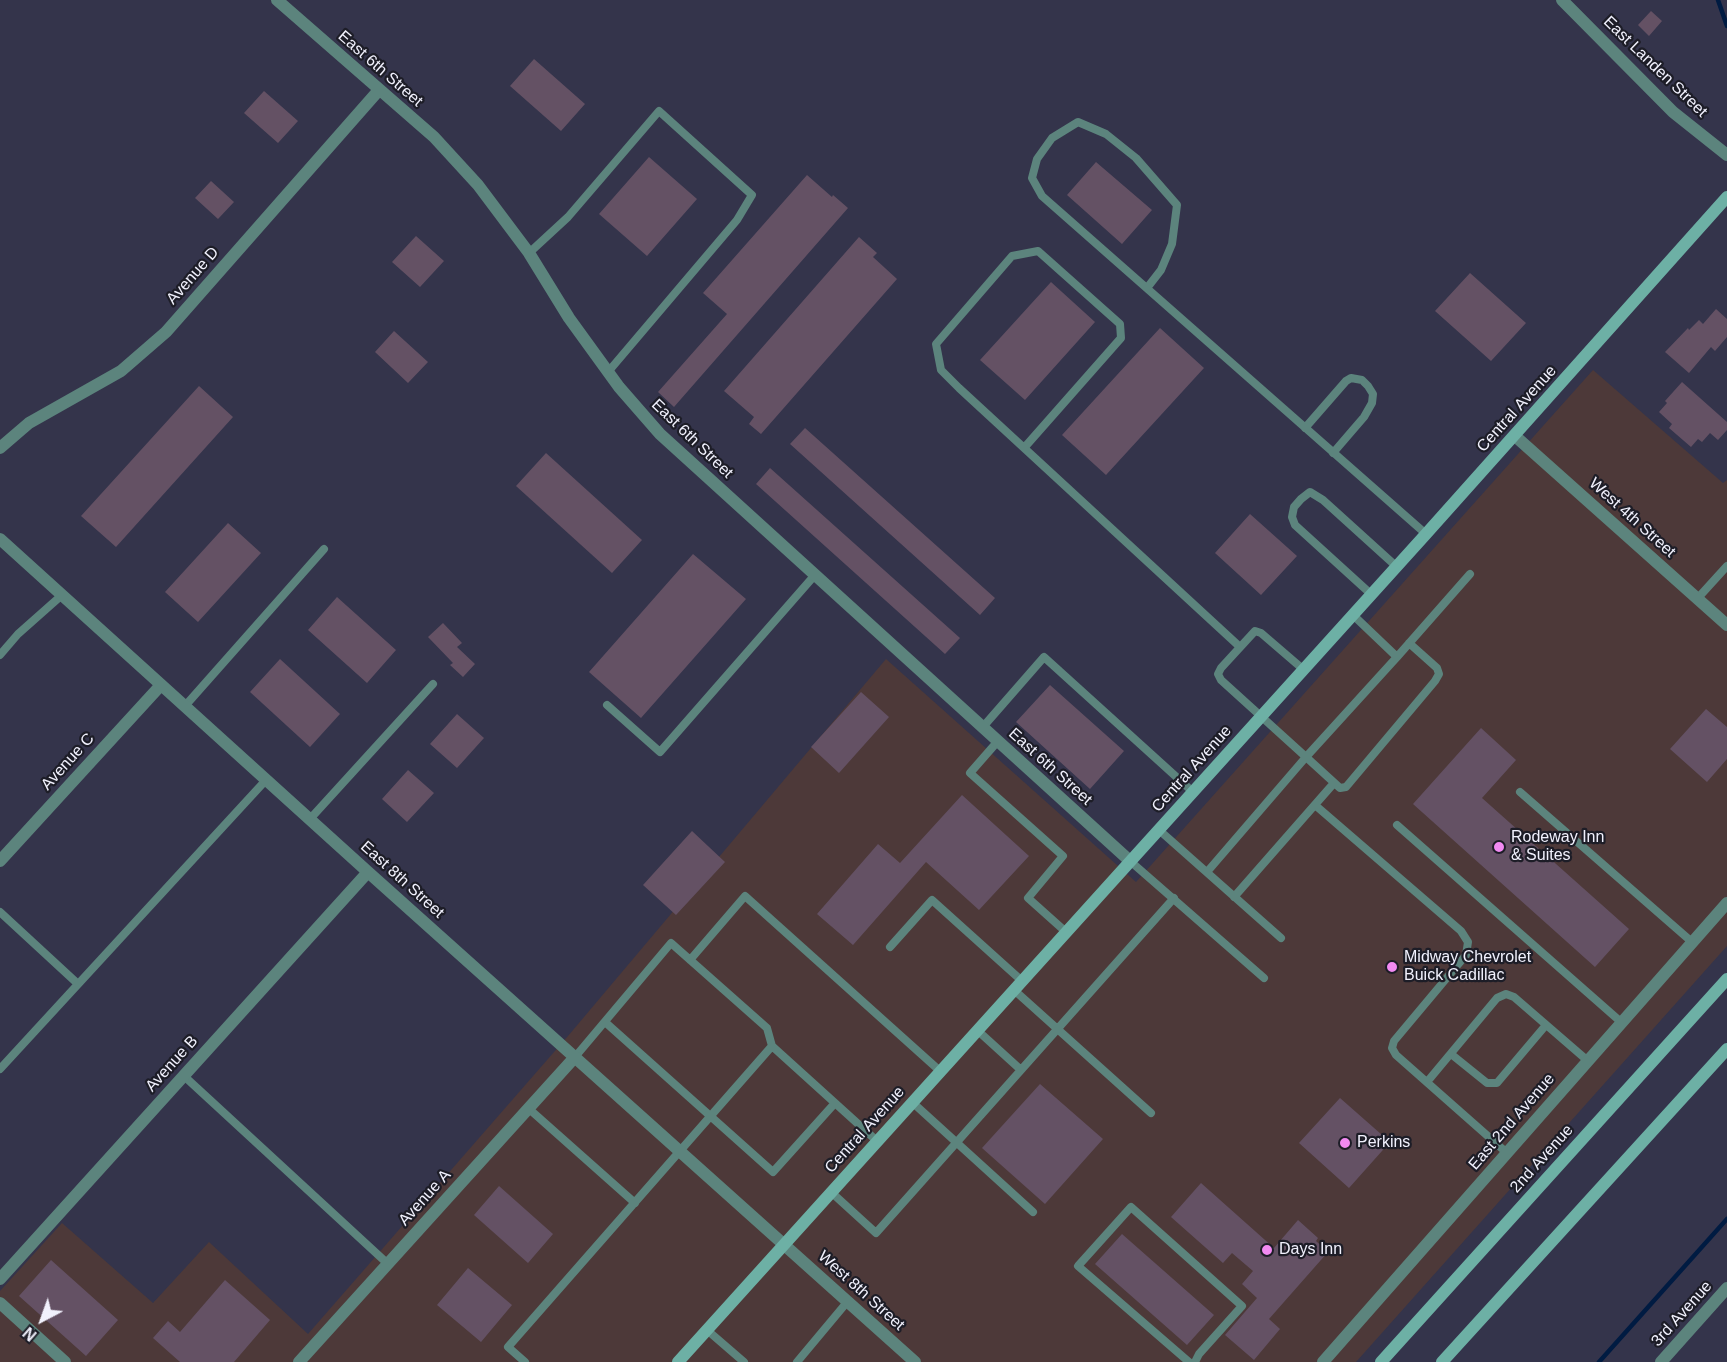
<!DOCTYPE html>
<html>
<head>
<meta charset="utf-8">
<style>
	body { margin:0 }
	#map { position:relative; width:1727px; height:1362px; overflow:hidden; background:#34344b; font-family:Arial,sans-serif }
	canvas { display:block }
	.north { position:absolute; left:12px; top:1290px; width:60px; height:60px; -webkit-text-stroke:4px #1d1d27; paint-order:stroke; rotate:221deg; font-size:16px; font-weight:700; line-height:24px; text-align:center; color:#f1f1fd }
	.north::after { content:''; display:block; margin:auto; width:21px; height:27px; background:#f1f1fd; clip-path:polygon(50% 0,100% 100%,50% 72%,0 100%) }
</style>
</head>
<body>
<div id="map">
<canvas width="1727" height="1362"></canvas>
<div class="north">N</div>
</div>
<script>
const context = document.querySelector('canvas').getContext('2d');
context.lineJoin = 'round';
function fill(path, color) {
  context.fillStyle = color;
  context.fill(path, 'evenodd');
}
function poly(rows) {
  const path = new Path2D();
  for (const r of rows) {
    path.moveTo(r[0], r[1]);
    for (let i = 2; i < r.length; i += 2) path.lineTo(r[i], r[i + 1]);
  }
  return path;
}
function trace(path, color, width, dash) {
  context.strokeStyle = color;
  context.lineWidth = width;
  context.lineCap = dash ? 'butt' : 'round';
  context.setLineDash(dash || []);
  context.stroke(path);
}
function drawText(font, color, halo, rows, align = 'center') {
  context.font = font + ' Arial,sans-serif';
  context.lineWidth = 4.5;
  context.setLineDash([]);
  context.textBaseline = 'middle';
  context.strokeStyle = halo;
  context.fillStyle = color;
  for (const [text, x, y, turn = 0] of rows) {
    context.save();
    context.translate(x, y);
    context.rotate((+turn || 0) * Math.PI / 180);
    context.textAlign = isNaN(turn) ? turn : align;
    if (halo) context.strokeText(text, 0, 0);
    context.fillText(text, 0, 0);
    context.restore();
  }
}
const commercial = poly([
	[1593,370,1723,483,1727,480,1727,946,1356,1362,0,1362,0,1291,62,1223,153,1303,209,1242,308,1334,568,1036,886,659,1136,882]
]);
const stream = poly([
	[1718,0,1727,26],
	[1599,1362,1727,1219]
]);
const building = poly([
	[1651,11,1662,21,1649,36,1638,25],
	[534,59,585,104,561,131,510,86],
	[264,91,298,121,278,143,244,113],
	[649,157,697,199,647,256,599,214],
	[1096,162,1152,210,1122,244,1067,195],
	[807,175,832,197,833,195,848,208,674,407,658,392,727,314,703,293],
	[211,181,234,202,218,219,195,198],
	[416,236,444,261,420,287,392,262],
	[859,237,877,253,873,257,897,279,761,434,749,424,754,417,724,391],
	[1470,273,1526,323,1491,361,1435,311],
	[1051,282,1095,322,1025,400,980,360],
	[1716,309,1727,319,1727,337,1715,351,1711,347,1689,373,1665,352,1688,328,1689,330,1699,320,1703,324],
	[1160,328,1204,368,1106,475,1062,435],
	[394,331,428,362,408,383,375,352],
	[1682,382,1727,422,1727,430,1718,440,1710,433,1702,442,1698,439,1691,447,1669,428,1672,424,1659,412,1667,403,1665,401],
	[199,386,233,417,116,547,81,516],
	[805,428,995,598,980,615,790,444],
	[546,453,642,540,612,573,516,486],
	[770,468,960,638,945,654,756,484],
	[1250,514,1297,556,1261,595,1215,553],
	[228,523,261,553,198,622,165,592],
	[693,554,746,599,641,718,589,672],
	[337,597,396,650,367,683,308,630],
	[443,623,462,643,457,647,475,664,463,677,450,665,453,663,428,637],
	[280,659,340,714,310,747,250,692],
	[1050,685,1124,751,1090,789,1016,722],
	[861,692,889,717,839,773,811,747],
	[1706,709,1727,727,1727,759,1707,782,1670,749],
	[457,714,484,738,457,768,430,744],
	[1481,728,1516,760,1482,798,1629,929,1595,967,1413,804],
	[408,770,434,793,407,822,382,799],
	[962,795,1029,856,979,910,926,862,853,945,817,914,878,844,900,863],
	[692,831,725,862,676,915,643,885],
	[1040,1084,1103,1139,1045,1204,982,1148],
	[1340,1098,1390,1142,1349,1188,1299,1143],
	[1201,1183,1274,1248,1298,1220,1318,1238,1316,1241,1328,1252,1269,1319,1280,1329,1254,1360,1225,1335,1257,1298,1242,1284,1253,1271,1232,1253,1223,1263,1171,1217],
	[499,1186,553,1234,528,1263,474,1215],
	[1122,1234,1214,1315,1187,1345,1095,1264],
	[51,1260,118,1320,86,1356,19,1296],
	[468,1268,512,1305,481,1342,437,1305],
	[225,1280,270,1320,234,1362,180,1362,153,1338,168,1321,180,1332]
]);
const lane = poly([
	[529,253,568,217,659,111,752,195,737,220,608,372],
	[1147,288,1161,270,1172,244,1177,205,1136,158,1106,134,1078,122,1052,138,1037,159,1032,178,1042,196,1426,534],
	[1305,428,1346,381,1351,378,1362,380,1368,386,1373,394,1372,403,1364,417,1333,453],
	[1024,448,1121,338,1120,324,1038,251,1012,256,936,344,941,370,959,388,1240,647],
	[1372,595,1295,525,1292,517,1294,507,1301,499,1310,492,1323,500,1397,567],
	[1697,599,1727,566],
	[0,655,18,634,62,595],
	[1397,657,1470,574],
	[1304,670,1261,633,1255,631,1221,668,1218,674,1221,680,1306,757,1397,657,1353,615],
	[607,705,660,752,814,576],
	[185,706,324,549],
	[982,728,1044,657,1193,792],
	[998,741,970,773,1063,856,1028,898,1066,932],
	[1520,792,1692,942],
	[1315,805,1461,931,1468,942,1466,955,1394,1041,1392,1048,1396,1055,1507,1153],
	[310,819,433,684],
	[1397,825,1621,1022],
	[1159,830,1281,938],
	[1130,861,1264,978],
	[1207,872,1306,757,1340,788,1346,787,1435,681,1439,674,1437,668,1409,643],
	[1234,897,1334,783],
	[0,912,78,984],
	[890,947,932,900,1022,981],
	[690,960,745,896,940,1071],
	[1014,990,1151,1113],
	[605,1022,773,1172,835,1103],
	[977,1030,1021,1070],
	[1451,1054,1487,1083,1497,1083,1546,1025],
	[575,1057,671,943,767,1028,772,1046,877,1141],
	[0,1069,266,780],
	[184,1076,388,1264],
	[1427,1082,1497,998,1506,994,1514,997,1588,1061],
	[912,1102,1033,1212],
	[528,1108,635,1203],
	[831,1192,876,1233,1174,898],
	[707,1330,744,1362],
	[525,1362,508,1347,772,1046],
	[797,1362,848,1301],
	[1189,1362,1078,1266,1131,1207,1242,1306,1199,1354,1195,1362]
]);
const street = poly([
	[277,0,434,137,478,185,529,253,569,318,619,387,660,434,1130,861],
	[1562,0,1673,112,1727,155],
	[1515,436,1727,625],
	[0,448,29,423,121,371,166,332,379,90],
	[0,539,368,872,915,1362],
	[0,861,161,685],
	[0,1279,368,872],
	[0,1303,65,1362],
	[299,1362,575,1057],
	[1323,1362,1727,903],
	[1661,1362,1727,1288]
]);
const secondary = poly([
	[678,1362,1426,534,1727,197],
	[1381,1362,1727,979],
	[1442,1362,1727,1049]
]);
const markers = [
	[1499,847,6,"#f28af2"],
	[1392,967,6,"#f28af2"],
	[1345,1143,6,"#f28af2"],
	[1267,1250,6,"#f28af2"]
];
const streetNames = [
	["East Landen Street",1655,67,44],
	["East 6th Street",380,69,41],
	["Avenue D",193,276,-49],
	["Central Avenue",1517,409,-48],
	["East 6th Street",692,439,44],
	["West 4th Street",1632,518,42],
	["Avenue C",68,762,-48],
	["East 6th Street",1050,767,42],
	["Central Avenue",1192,769,-48],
	["East 8th Street",402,880,42],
	["Avenue B",172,1064,-48],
	["East 2nd Avenue",1512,1122,-49],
	["Central Avenue",865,1130,-48],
	["2nd Avenue",1542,1159,-48],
	["Avenue A",425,1198,-48],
	["West 8th Street",861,1291,42],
	["3rd Avenue",1682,1314,-48]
];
const poiNames = [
	["Rodeway Inn",1511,838],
	["& Suites",1511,856],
	["Midway Chevrolet",1404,958],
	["Buick Cadillac",1404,976],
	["Perkins",1357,1143],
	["Days Inn",1279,1250]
];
fill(commercial, '#4d3939');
trace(stream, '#001b42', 4.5);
fill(building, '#645164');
trace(lane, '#5c847d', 8);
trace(street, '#5c847d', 12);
trace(secondary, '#6db0a5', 12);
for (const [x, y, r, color] of markers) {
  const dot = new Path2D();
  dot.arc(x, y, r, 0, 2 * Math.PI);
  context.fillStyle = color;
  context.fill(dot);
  trace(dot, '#1d1d27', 2);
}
drawText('16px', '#f1f1fd', '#1d1d27', streetNames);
drawText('16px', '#f1f1fd', '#1d1d27', poiNames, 'left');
</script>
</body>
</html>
